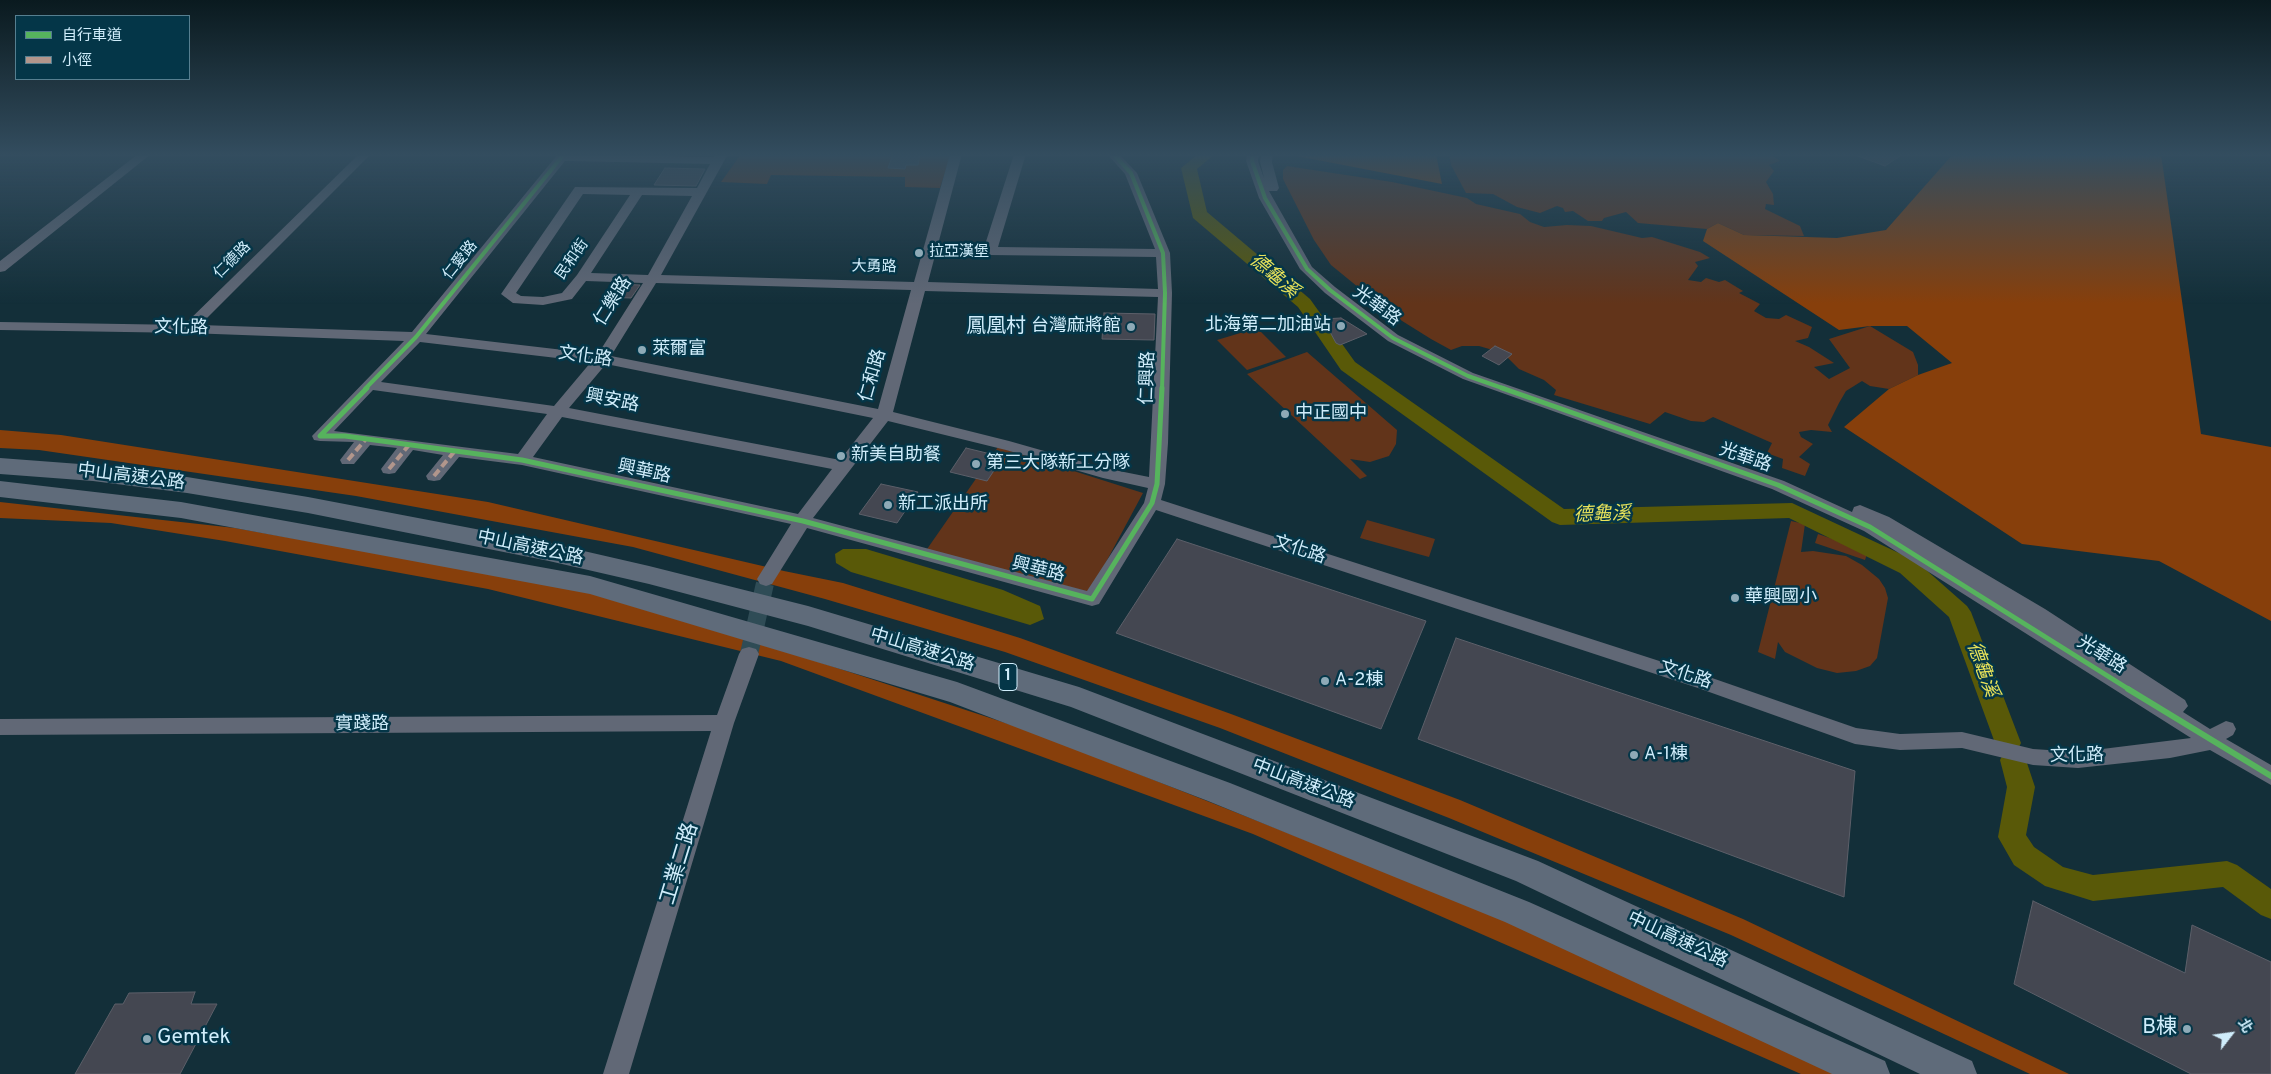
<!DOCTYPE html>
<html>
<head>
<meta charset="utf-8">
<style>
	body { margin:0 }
	#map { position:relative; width:2271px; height:1074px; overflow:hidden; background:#132f39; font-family:Overpass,"Noto Sans TC",sans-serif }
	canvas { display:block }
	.legend { position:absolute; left:15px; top:15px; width:175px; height:65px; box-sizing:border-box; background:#043648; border:1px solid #567f90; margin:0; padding:6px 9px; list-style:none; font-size:15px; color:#d0edfb }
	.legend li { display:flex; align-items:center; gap:10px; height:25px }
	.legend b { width:25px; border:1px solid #567f90 }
	.north { position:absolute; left:2206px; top:1009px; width:50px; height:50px; -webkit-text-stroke:4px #043648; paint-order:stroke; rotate:60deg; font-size:14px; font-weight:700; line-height:20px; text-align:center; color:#d0edfb }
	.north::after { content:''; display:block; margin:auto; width:18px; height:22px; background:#d0edfb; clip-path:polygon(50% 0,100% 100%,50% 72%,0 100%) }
</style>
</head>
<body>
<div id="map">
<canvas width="2271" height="1074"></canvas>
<ul class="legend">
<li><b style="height:6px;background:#56b35d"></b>自行車道</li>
<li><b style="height:6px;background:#b2968c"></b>小徑</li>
</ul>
<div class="north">北</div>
</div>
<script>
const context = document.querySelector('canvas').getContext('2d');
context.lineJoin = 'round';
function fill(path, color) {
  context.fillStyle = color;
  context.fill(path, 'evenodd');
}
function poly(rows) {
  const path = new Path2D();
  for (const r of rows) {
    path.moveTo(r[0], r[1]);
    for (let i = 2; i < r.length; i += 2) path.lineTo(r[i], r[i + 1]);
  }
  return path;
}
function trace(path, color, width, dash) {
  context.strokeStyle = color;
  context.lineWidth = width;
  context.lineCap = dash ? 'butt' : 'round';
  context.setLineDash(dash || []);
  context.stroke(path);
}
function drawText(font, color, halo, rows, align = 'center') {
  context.font = font + ' Overpass,"Noto Sans TC",sans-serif';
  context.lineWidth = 5;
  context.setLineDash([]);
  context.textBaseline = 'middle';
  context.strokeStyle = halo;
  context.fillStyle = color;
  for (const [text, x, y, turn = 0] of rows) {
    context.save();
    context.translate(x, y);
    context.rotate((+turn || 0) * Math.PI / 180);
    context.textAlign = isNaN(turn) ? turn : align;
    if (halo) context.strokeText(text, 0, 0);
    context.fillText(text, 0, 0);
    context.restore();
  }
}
const green = poly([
	[741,154,951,154,940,188,905,187,905,177,771,175,767,184,721,182],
	[1449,154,1770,154,1780,161,1769,165,1774,171,1766,182,1773,194,1774,205,1766,204,1765,209,1800,226,1804,236,1744,235,1718,223,1707,229,1638,223,1626,212,1604,218,1602,221,1588,221,1573,211,1565,212,1563,208,1557,206,1540,213,1517,207,1493,194,1466,193,1451,165],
	[1287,166,1392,182,1467,198,1476,204,1520,214,1530,222,1544,227,1567,225,1591,226,1642,238,1652,237,1700,252,1710,258,1695,262,1698,266,1688,280,1701,282,1706,278,1719,282,1725,280,1743,291,1739,293,1760,304,1754,311,1766,318,1779,319,1786,315,1812,327,1808,338,1795,341,1809,347,1834,363,1814,367,1829,379,1850,368,1829,339,1870,326,1913,352,1918,365,1918,375,1889,389,1870,386,1862,381,1846,391,1839,403,1828,425,1832,432,1811,430,1799,432,1801,437,1813,444,1799,457,1810,464,1805,476,1782,468,1783,459,1767,453,1772,443,1713,417,1704,422,1691,421,1665,412,1650,424,1554,395,1556,390,1544,380,1519,369,1503,353,1479,346,1462,346,1451,350,1431,339,1391,314,1331,265,1314,240,1283,179,1283,170],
	[1257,328,1286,357,1247,370,1217,340],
	[1307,352,1397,430,1396,444,1389,456,1370,462,1350,459,1367,476,1360,479,1247,374],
	[998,447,1143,493,1090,592,925,552],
	[1367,520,1435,539,1429,557,1360,538],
	[1791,521,1805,524,1801,552,1813,551,1846,556,1862,565,1879,579,1885,588,1888,598,1877,658,1870,666,1856,671,1837,673,1817,668,1785,652,1778,642,1775,659,1758,652],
	[1818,534,1868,551,1865,560,1815,543]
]);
const forest = poly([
	[1299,154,1436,154,1442,184,1296,156],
	[1953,154,2161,154,2201,434,2271,447,2271,621,2159,561,2022,544,1844,427,1889,389,1918,375,1952,363,1907,326,1870,326,1839,330,1703,241,1707,229,1718,223,1744,235,1837,238,1886,230],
	[0,430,61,435,488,502,784,571,843,583,1020,638,1231,714,1460,800,1743,919,2069,1074,2030,1074,1731,935,1449,818,1220,728,1005,652,825,599,633,547,356,496,39,450,0,448],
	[0,502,235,528,587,590,767,645,1030,731,1518,924,1850,1074,1801,1074,1253,834,781,661,488,589,225,541,111,523,0,518]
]);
const water = poly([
	[843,549,866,549,1003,590,1040,606,1044,619,1030,625,851,572,836,563,835,554]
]);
const river = poly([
	[1198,154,1215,154,1197,169,1207,212,1310,299,1355,362,1564,509,1792,503,1916,561,1967,606,1971,612,2021,743,2017,751,2022,752,2026,760,2035,787,2026,835,2034,847,2063,867,2093,875,2227,861,2237,865,2271,889,2271,919,2261,915,2223,887,2093,901,2045,886,2014,865,1998,837,2007,787,2000,760,2004,752,1999,751,1995,743,1949,617,1900,573,1789,518,1560,525,1552,522,1341,370,1298,307,1193,218,1181,168,1198,154]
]);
const building = poly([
	[893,154,920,154,918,165,906,165,905,169,888,168,893,154],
	[1855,155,1855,154,1903,154,1885,166,1855,155],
	[665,168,705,169,696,186,654,185,665,168],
	[613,284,640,285,631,298,604,297,613,284],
	[1104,313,1155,314,1154,340,1102,339,1104,313],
	[1341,318,1367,334,1340,345,1336,343,1323,319,1341,318],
	[1495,346,1512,354,1499,365,1482,356,1495,346],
	[966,448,1003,457,987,481,950,472,966,448],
	[881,484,918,492,897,523,859,514,881,484],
	[1177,539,1426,621,1381,729,1116,633,1177,539],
	[1456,638,1855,771,1844,897,1418,739,1456,638],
	[2033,901,2185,973,2192,925,2271,962,2271,1074,2191,1074,2014,984,2033,901],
	[195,992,191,1004,217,1004,180,1074,75,1074,115,1004,123,1004,129,993,195,992]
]);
const minorTunnel = poly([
	[749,654,766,579]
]);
const minor = poly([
	[138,154,151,154,5,271,0,272,0,261,138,154],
	[359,154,371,154,200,325,412,332,558,154,714,157,716,154,728,154,661,275,914,282,950,154,962,154,928,282,1158,289,1156,257,990,255,983,251,1014,154,1026,154,998,247,1155,249,1125,174,1107,154,1119,154,1137,173,1170,253,1172,293,1168,443,1165,484,1161,500,1712,678,1856,728,1900,734,1962,732,2033,749,2078,752,2191,738,1864,531,1772,489,1463,379,1388,341,1325,293,1300,269,1259,198,1246,161,1247,154,1259,154,1258,161,1264,178,1260,162,1261,154,1273,154,1272,162,1279,188,1277,191,1269,191,1312,267,1335,287,1398,335,1473,373,1784,481,1852,512,1854,507,1860,505,1889,517,2045,609,2185,700,2188,706,2183,712,2210,729,2226,721,2233,723,2236,729,2233,735,2226,739,2271,765,2271,785,2210,750,2170,758,2078,768,2033,765,1962,748,1900,750,1855,744,1698,688,1156,510,1099,604,1092,606,807,528,772,584,766,586,760,584,757,579,791,524,522,465,459,457,440,480,434,481,428,480,426,476,443,455,413,450,395,473,389,474,383,473,381,469,397,448,370,445,354,464,342,464,340,460,354,442,320,441,314,440,312,436,404,341,188,333,0,330,0,322,184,325,359,154],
	[565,161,710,164,697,188,575,187,501,294,513,303,543,305,572,299,586,281,643,283,598,354,426,334,565,161],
	[583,194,630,195,577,275,562,293,543,297,521,296,516,293,583,194],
	[642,195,692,196,648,275,591,273,642,195],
	[656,283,911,290,878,409,611,356,656,283],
	[925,291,1158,297,1149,477,1104,468,1009,441,893,412,925,291],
	[420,342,591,362,554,406,381,382,420,342],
	[606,364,873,418,840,460,569,408,606,364],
	[373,390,547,414,518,454,334,431,373,390],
	[562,417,832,469,798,514,533,457,562,417],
	[888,421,1006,450,1103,478,1148,488,1144,503,1087,591,813,518,888,421],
	[749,647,756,649,759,654,734,723,629,1074,603,1074,711,731,0,735,0,719,717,715,739,654,742,649,749,647]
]);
const highway = poly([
	[0,458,93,465,187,477,308,497,549,543,649,566,808,606,1079,687,1538,861,1972,1061,1977,1074,1920,1074,1516,881,1071,707,808,626,649,584,549,561,308,513,187,493,93,481,0,474,0,458],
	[0,481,181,502,590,576,957,682,1230,783,1529,902,1885,1061,1890,1074,1832,1074,1505,922,1208,801,950,702,590,594,181,518,0,497,0,481]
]);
const quiet = poly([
	[348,460,366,439],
	[389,469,409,445],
	[434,476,454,452]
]);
const cyclewayFar2 = poly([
	[1113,154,1131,173,1163,253,1165,293,1162,389],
	[1253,154,1252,161,1265,198,1307,269,1330,290,1393,338,1468,376,1505,389],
	[365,389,416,337,564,154]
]);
const cyclewayFar1 = poly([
	[367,388,320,436,345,436,522,460,803,521,1092,599,1152,503,1157,484,1162,388],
	[1502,388,1778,485,1870,527,2130,690]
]);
const cycleway = poly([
	[2128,689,2271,776]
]);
const markers = [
	[919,253,5,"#8eaab7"],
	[1341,326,5,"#8eaab7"],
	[1131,327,5,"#8eaab7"],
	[642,350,5,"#8eaab7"],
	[1285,414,5,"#8eaab7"],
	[841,456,5,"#8eaab7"],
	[976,464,5,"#8eaab7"],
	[888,505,5,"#8eaab7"],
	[1735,598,5,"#8eaab7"],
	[1325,681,5,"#8eaab7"],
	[1634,755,5,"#8eaab7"],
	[2187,1029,5,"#8eaab7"],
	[147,1039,5,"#8eaab7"]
];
const farPoinames = [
	["拉亞漢堡",929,253]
];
const farStreetnames = [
	["民和街",573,260,-55],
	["仁德路",233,261,-45],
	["仁愛路",461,261,-51],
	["大勇路",874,268,1]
];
const shields = [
	[1008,677,18]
];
const shieldNames = [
	["1",1008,677]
];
const streetNames = [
	["仁樂路",614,302,-58],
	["光華路",1376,307,36],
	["文化路",181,329,1],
	["文化路",585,358,8],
	["仁和路",874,376,-74],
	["仁興路",1149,378,-88],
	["興安路",612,402,11],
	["光華路",1745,459,19],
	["興華路",644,473,12],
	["中山高速公路",131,478,7],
	["中山高速公路",530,549,12],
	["文化路",1299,551,18],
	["興華路",1038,571,14],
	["中山高速公路",922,651,17],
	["光華路",2101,656,32],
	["文化路",1685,676,18],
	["實踐路",362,725],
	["文化路",2077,757,-1],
	["中山高速公路",1303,785,21],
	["中山高速公路",1677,941,25]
];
const poiNames = [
	["北海第二加油站",1331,326,"right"],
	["台灣麻將館",1121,327,"right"],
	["萊爾富",652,350],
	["中正國中",1295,414],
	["新美自助餐",851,456],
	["第三大隊新工分隊",986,464],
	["新工派出所",898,505],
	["華興國小",1745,598],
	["A-2棟",1335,681],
	["A-1棟",1644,755]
];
const waterNames = [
	["德龜溪",1273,277,40],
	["德龜溪",1602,516,-2],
	["德龜溪",1981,670,70]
];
const quarterNames = [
	["鳳凰村",996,328]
];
const nearStreetnames = [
	["工業二路",681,864,-73]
];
const nearPoinames = [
	["B棟",2177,1029],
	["Gemtek",157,1039,"left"]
];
fill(green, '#62341a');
fill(forest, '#873f0b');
fill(water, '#595908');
fill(river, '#595908');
fill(building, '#444751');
trace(building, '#5c5f69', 1);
trace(minorTunnel, '#2f4c56', 18, [18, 9]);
fill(minor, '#616876');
fill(highway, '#5f6b7a');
trace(quiet, '#b2968c', 4, [8, 4]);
trace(cyclewayFar2, '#56b35d', 4);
trace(cyclewayFar1, '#56b35d', 5);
trace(cycleway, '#56b35d', 6);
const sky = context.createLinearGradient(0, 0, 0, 304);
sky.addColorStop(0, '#0a1a1f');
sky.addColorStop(0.51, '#334d5f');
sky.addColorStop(1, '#334d5f00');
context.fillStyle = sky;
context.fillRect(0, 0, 2271, 304);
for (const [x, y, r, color] of markers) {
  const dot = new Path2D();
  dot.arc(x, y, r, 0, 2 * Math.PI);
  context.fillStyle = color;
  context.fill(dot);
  trace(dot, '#043648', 2);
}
drawText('15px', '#d0edfb', '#043648', farPoinames, 'left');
drawText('15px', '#d0edfb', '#043648', farStreetnames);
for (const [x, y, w] of shields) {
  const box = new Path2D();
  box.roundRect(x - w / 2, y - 13.5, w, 27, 4);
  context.fillStyle = '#043648';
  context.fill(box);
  trace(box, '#d0edfb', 1);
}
drawText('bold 16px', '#d0edfb', null, shieldNames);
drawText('18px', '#d0edfb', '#043648', streetNames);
drawText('18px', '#d0edfb', '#043648', poiNames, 'left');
drawText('italic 19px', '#e7e25a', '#043648', waterNames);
drawText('20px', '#d0edfb', '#043648', quarterNames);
drawText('21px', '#d0edfb', '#043648', nearStreetnames);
drawText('21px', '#d0edfb', '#043648', nearPoinames, 'right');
</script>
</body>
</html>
